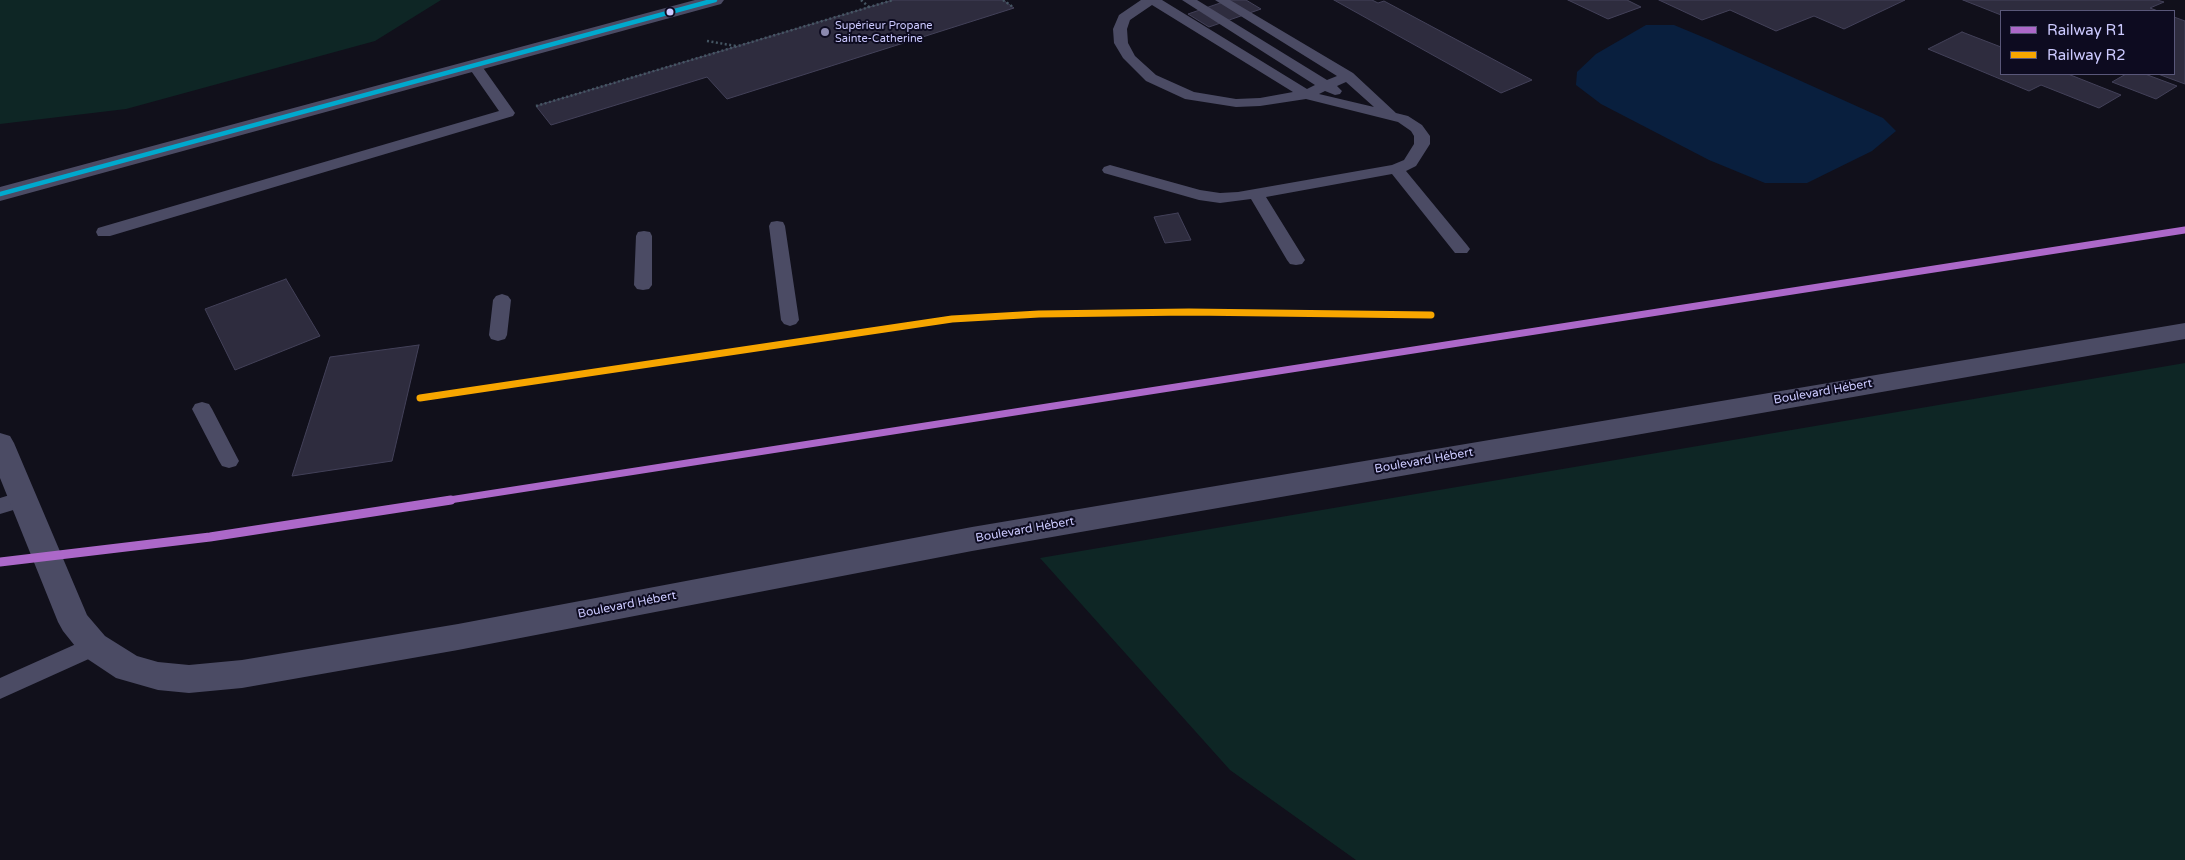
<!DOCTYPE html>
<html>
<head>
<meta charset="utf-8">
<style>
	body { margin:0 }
	#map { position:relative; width:2185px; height:860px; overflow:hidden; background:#11101b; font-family:"Varela Round",sans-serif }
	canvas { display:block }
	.legend { position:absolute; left:2000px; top:10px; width:175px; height:65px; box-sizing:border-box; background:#0d0b20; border:1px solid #595779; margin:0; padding:6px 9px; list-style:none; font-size:15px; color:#cccaff }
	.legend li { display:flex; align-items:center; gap:10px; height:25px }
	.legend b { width:25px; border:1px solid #595779 }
</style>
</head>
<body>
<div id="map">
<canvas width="2185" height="860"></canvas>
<ul class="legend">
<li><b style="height:6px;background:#ac68c9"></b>Railway R1</li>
<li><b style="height:6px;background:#f7a600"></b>Railway R2</li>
</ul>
</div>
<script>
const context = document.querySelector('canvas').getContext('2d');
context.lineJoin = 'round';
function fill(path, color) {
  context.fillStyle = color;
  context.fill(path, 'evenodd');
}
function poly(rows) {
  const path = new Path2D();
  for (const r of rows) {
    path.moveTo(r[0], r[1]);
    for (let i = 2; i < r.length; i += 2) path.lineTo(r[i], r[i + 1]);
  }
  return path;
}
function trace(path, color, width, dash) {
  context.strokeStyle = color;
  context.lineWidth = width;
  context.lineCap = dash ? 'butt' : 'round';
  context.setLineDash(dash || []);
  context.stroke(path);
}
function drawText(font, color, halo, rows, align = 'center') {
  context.font = font + ' "Varela Round",sans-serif';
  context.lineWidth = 4;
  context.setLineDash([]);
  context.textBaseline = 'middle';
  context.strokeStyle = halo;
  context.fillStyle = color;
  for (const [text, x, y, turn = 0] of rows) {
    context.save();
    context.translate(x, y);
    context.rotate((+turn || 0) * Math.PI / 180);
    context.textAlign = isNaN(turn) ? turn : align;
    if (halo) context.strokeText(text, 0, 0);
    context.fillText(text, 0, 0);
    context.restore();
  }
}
const green = poly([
	[0,0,441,0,375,41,126,109,0,124],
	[2185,363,2185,860,1356,860,1230,770,1040,558]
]);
const water = poly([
	[1646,25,1674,25,1710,40,1883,118,1896,131,1872,151,1807,183,1765,183,1709,160,1601,104,1576,85,1577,72,1596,54]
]);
const building = poly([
	[893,0,1003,0,1014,8,727,99,707,77,551,125,536,106,893,0],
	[1229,0,1246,0,1261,9,1209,27,1188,14,1229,0],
	[1334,0,1372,0,1378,3,1384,1,1532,80,1501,93,1334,0],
	[1568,0,1627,0,1641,7,1608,19,1568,0],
	[1659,0,1905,0,1844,29,1814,16,1776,31,1730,10,1702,20,1659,0],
	[1963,0,2157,0,2164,2,2150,8,2158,11,2001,11,2001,15,1963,0],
	[2174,17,2185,21,2185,84,2158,74,2174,74,2174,17],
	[1962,32,2001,47,2001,74,2068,74,2121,95,2099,108,2041,85,2029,91,1928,49,1962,32],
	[2126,74,2145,74,2177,86,2156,99,2112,82,2126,74],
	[1178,213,1191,240,1165,243,1154,217,1178,213],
	[286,279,320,336,235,370,205,309,286,279],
	[419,345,392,461,292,476,330,357,419,345]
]);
const path = poly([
	[861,0,869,7],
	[1003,0,1013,7],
	[707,41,736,46],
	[536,106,893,0]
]);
const service = poly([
	[1141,0,1162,0,1307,89,1315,85,1182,0,1197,0,1327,80,1337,76,1215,0,1230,0,1353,73,1396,113,1408,116,1422,125,1430,136,1430,144,1416,166,1406,171,1467,245,1470,249,1467,253,1455,253,1392,174,1266,197,1305,260,1302,264,1296,265,1290,264,1287,260,1251,199,1220,203,1199,200,1104,173,1102,170,1104,167,1110,165,1200,190,1220,193,1238,192,1392,165,1404,160,1414,144,1414,136,1411,131,1398,122,1306,99,1260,106,1236,107,1185,99,1146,81,1123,58,1114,43,1113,29,1119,15,1141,0],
	[1152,5,1293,92,1260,98,1236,99,1194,92,1156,75,1135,56,1128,43,1127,29,1130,20,1152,5],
	[1346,82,1374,107,1319,94,1325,91,1335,95,1340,94,1342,91,1337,86,1346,82],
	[474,61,479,62,513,110,515,113,513,116,110,236,98,236,96,232,98,228,499,111,467,65,474,61],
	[777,221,783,222,785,226,799,320,796,324,790,326,784,324,781,320,769,226,771,222,777,221],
	[644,231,650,232,652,236,652,285,649,289,643,290,637,289,634,285,636,236,638,232,644,231],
	[502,294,508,296,511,300,507,335,505,339,498,341,491,339,489,335,493,300,496,296,502,294],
	[202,402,209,404,212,409,239,461,236,466,229,468,222,466,219,461,192,409,195,404,202,402],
	[23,491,30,493,34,499,30,505,0,514,0,498,23,491],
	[94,636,102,639,106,646,102,653,0,699,0,678,94,636]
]);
const minor = poly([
	[695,0,724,0,721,4,0,201,0,187,695,0],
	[2185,323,2185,339,972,551,458,650,242,688,189,693,158,690,116,678,83,656,63,631,58,622,0,478,0,433,10,436,14,443,87,615,105,636,137,656,158,662,189,665,242,660,458,624,972,527,2185,323]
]);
const bus1 = poly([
	[0,194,715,0]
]);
const rail1Far1 = poly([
	[443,501,2185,230]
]);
const rail1 = poly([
	[0,562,210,537,451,500]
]);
const rail2 = poly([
	[420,398,952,319,1039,314,1189,312,1431,315]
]);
const markers = [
	[670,12,4.5,"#cccaff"],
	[825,32,5,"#8b89af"]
];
const farPoinames = [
	["Supérieur Propane",835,26],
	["Sainte-Catherine",835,39]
];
const streetNames = [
	["Boulevard Hébert",1823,392,-10],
	["Boulevard Hébert",1424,461,-10],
	["Boulevard Hébert",1025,530,-10],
	["Boulevard Hébert",627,605,-11]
];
fill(green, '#0e2625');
fill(water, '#091f3e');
fill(building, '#2e2c3e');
trace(building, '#434159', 1);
trace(path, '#455663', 2.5, [2, 2.5]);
fill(service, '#4b4b64');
fill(minor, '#4b4b64');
trace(bus1, '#00a9ce', 4.5);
trace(rail1Far1, '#ac68c9', 7);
trace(rail1, '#ac68c9', 9);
trace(rail2, '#f7a600', 7);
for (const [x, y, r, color] of markers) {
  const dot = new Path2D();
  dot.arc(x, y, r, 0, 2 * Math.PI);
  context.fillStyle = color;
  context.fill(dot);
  trace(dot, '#0d0b20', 2);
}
drawText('11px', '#cccaff', '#0d0b20', farPoinames, 'left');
drawText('12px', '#cccaff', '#0d0b20', streetNames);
</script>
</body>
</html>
